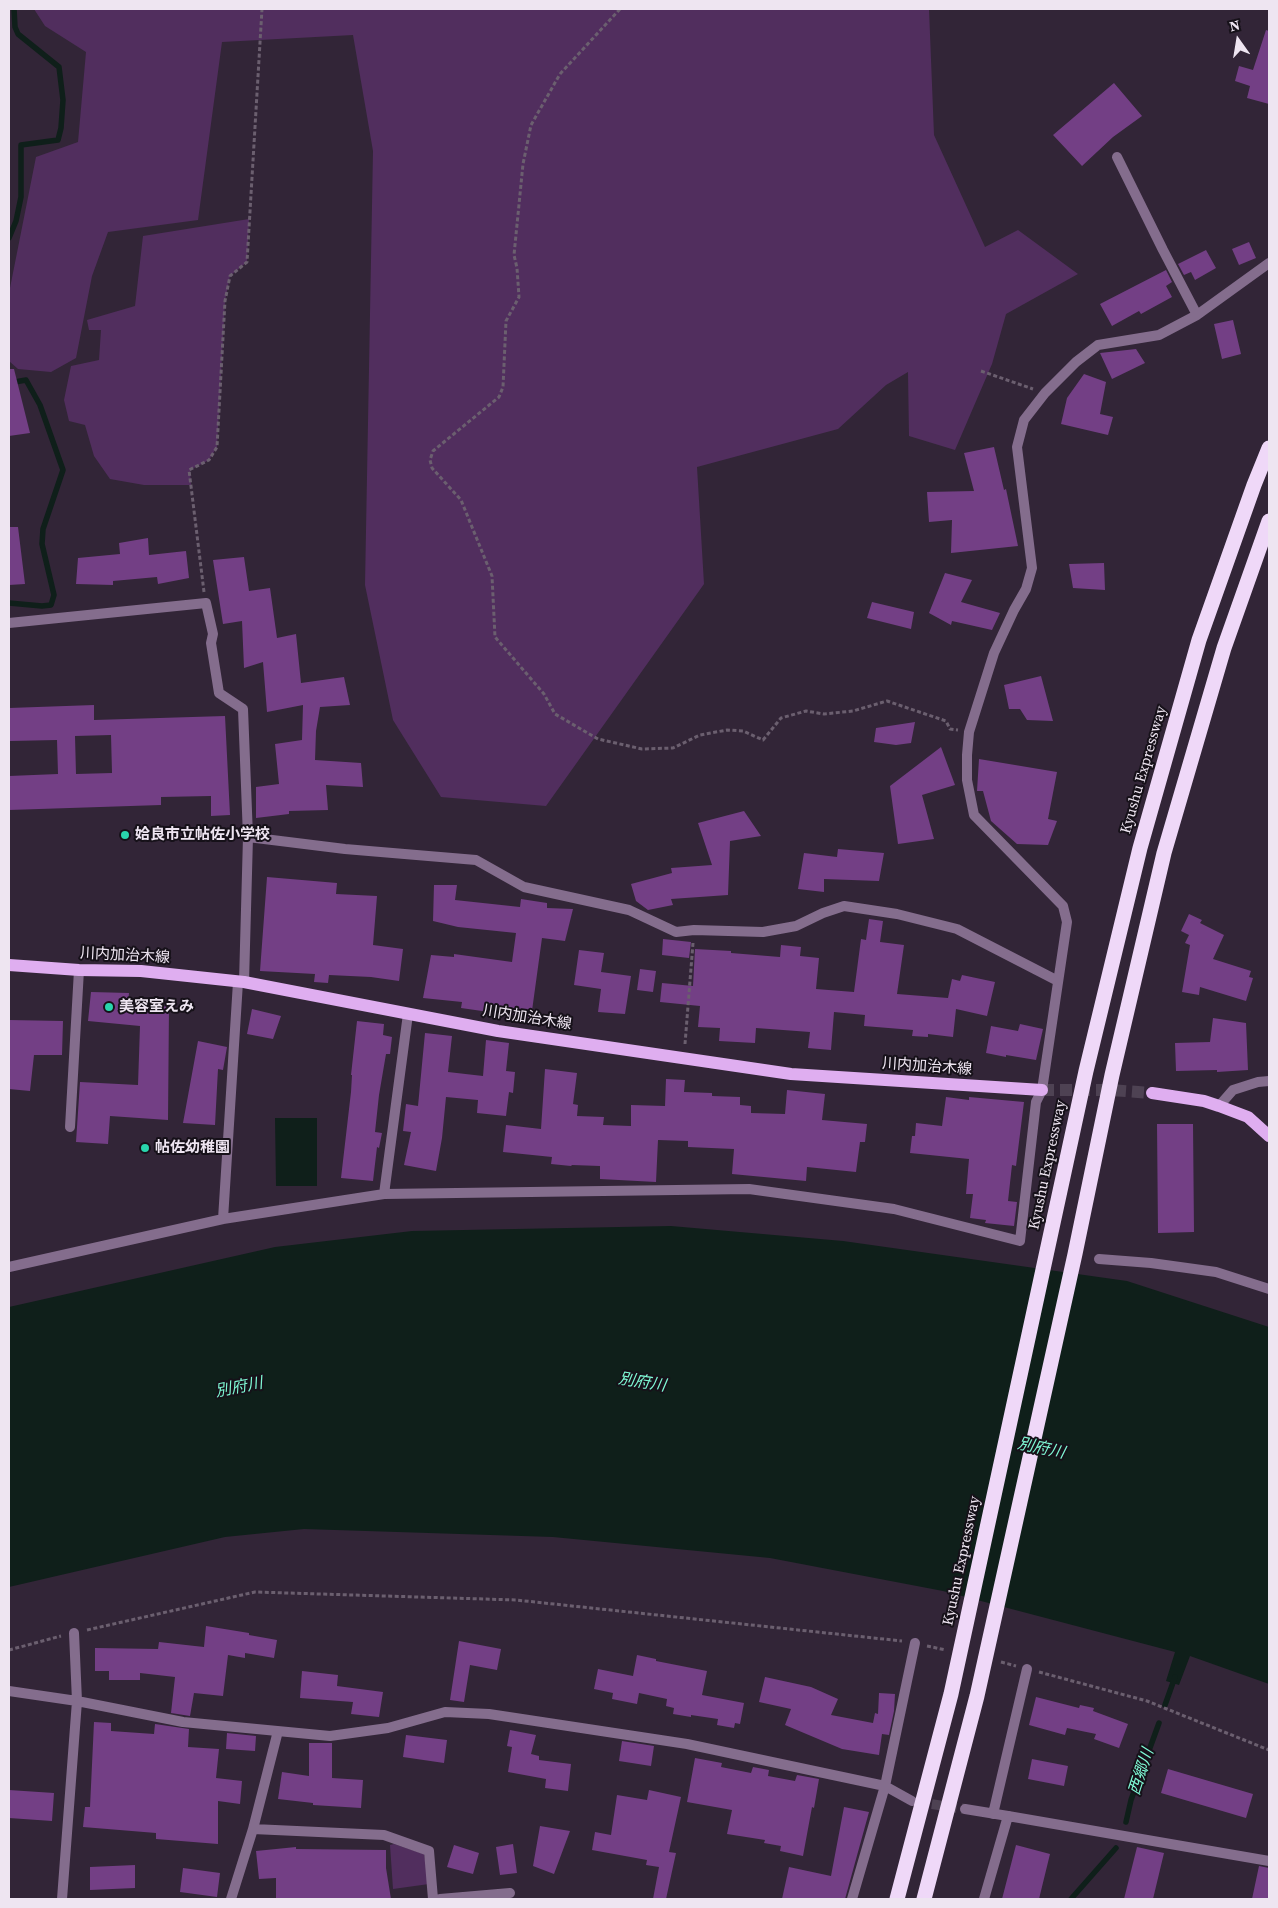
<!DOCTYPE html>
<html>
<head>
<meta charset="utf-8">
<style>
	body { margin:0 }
	#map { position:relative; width:1278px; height:1908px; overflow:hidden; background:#322537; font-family:"Source Serif 4",serif }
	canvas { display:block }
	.frame { position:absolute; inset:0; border:10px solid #eee5f1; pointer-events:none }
	.north { position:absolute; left:1213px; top:15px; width:50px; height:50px; -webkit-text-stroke:4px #161119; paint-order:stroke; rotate:347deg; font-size:14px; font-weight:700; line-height:20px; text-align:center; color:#eee5f1 }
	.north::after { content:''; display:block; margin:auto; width:18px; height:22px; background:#eee5f1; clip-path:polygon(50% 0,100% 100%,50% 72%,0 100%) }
</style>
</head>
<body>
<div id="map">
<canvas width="1278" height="1908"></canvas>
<div class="frame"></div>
<div class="north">N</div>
</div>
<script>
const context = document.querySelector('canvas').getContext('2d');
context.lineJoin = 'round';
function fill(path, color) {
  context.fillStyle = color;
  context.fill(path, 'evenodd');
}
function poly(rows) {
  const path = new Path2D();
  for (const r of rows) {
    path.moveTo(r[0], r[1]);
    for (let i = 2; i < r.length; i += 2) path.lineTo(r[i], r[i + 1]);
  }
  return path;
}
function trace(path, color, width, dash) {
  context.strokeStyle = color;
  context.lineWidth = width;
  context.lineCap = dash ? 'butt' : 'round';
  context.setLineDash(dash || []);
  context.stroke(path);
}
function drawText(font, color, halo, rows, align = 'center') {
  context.font = font + ' "Source Serif 4","Noto Sans JP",serif';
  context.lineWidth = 4;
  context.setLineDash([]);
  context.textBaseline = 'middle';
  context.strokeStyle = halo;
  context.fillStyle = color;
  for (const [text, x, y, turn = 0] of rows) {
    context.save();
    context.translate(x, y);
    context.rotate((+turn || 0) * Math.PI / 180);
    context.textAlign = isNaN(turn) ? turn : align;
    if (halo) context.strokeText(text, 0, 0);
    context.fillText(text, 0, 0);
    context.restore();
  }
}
const green = poly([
	[34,9,929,9,934,135,985,247,1018,230,1078,274,1006,314,992,364,955,450,909,436,908,372,886,385,838,429,697,467,704,584,546,806,441,797,393,720,365,585,373,151,353,35,222,42,198,220,108,232,92,276,76,358,51,372,18,369,9,361,9,293,36,157,78,142,86,52,45,26],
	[249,219,247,262,230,276,225,301,217,447,209,460,190,470,191,485,144,485,110,479,94,456,85,425,69,421,64,400,71,366,99,360,101,330,89,330,87,320,135,306,143,236],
	[394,1844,424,1854,429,1884,393,1889,390,1845]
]);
const water = poly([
	[275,1118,317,1118,317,1186,276,1186],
	[671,1226,843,1241,1127,1281,1269,1327,1269,1684,1190,1656,1179,1685,1166,1681,1175,1652,943,1591,770,1558,553,1537,304,1529,225,1537,9,1587,9,1307,275,1247,412,1231]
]);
const stream = poly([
	[9,238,16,221,21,197,21,145,58,140,61,128,63,100,59,67,18,34,15,27,14,9],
	[9,383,26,380,40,405,63,470,43,529,42,544,54,595,51,605,42,606,9,603],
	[1165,1705,1175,1677],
	[1126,1822,1131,1800,1159,1723],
	[1071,1899,1116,1848]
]);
const building = poly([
	[1266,30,1269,31,1269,104,1247,98,1250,86,1235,81,1239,66,1253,70],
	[1114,83,1142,116,1113,137,1082,166,1053,135],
	[1249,242,1256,258,1239,265,1232,249],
	[1206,250,1216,268,1195,280,1191,272,1184,275,1178,264],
	[1166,270,1172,282,1166,286,1172,297,1141,314,1139,311,1112,326,1100,304],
	[1233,320,1241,354,1222,359,1214,324],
	[1136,349,1145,363,1112,379,1100,353],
	[9,369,14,369,30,433,9,436],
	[1084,374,1106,382,1100,414,1113,417,1108,435,1061,424,1067,398],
	[994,447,1004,490,1006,489,1018,546,951,553,952,520,929,522,927,492,974,491,964,453],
	[9,527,18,527,25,584,9,585],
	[148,538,149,555,186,551,189,578,158,584,157,577,113,581,113,585,76,584,78,558,120,554,119,543],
	[244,557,249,591,270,588,277,638,296,634,301,683,344,677,350,705,320,707,316,731,315,760,361,763,363,787,326,785,328,810,289,811,289,814,256,818,256,787,279,784,275,744,302,740,303,705,267,712,263,662,244,668,242,621,223,624,213,560],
	[1104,563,1105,590,1073,588,1069,564],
	[945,573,972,580,961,602,1000,613,992,630,952,621,951,625,929,613],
	[872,602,914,612,911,629,867,618],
	[1041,676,1053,721,1027,720,1020,709,1009,709,1004,685],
	[94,705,94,720,225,716,230,815,211,816,211,796,161,797,161,805,9,810,9,776,58,774,57,740,10,741,9,708],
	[111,735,112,773,76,774,75,736],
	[915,722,911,743,896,745,874,742,876,728],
	[941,747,955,785,922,795,934,839,898,844,890,786],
	[979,759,1057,772,1048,819,1057,821,1048,845,1017,844,991,821,983,791,977,791],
	[744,811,761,836,730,841,728,895,671,899,673,905,648,910,636,901,631,884,672,873,671,868,712,865,698,823],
	[838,849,884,853,879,881,824,879,824,892,798,889,804,853,837,857],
	[267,877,337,883,336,894,377,896,373,945,403,949,399,981,371,977,329,975,328,983,314,982,315,974,260,971],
	[434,885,457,885,455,900,520,907,521,899,547,903,547,908,573,909,565,941,542,938,531,1018,461,1008,462,1002,423,998,431,955,454,957,454,954,512,962,516,933,458,927,433,921],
	[1189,914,1202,920,1200,923,1224,935,1213,959,1251,971,1249,977,1253,978,1246,1001,1200,987,1199,995,1182,992,1190,945,1185,943,1189,935,1181,931],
	[869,919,883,921,880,942,904,945,897,994,948,998,952,979,960,981,962,975,995,982,987,1016,956,1009,953,1037,928,1034,928,1037,912,1036,913,1030,864,1026,865,1015,834,1012,831,1050,808,1048,810,1032,756,1028,755,1043,719,1041,720,1028,698,1027,700,1006,660,1002,662,983,693,986,695,949,731,951,731,953,780,957,781,945,801,947,800,956,819,958,816,989,854,992,861,939,866,940],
	[663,939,691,942,689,958,662,955],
	[579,950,604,953,601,972,631,976,625,1014,598,1012,601,989,574,985],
	[640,969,656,971,653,992,637,990],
	[91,992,129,993,128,1004,169,1006,168,1120,110,1116,108,1144,76,1142,80,1082,138,1085,140,1026,88,1021],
	[252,1009,281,1016,273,1039,247,1034],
	[1213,1018,1246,1023,1248,1070,1217,1072,1217,1070,1176,1071,1175,1043,1210,1042],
	[9,1020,63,1021,62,1055,34,1055,30,1091,9,1089],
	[357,1021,384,1024,383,1035,392,1037,390,1054,386,1054,379,1095,375,1132,382,1133,379,1148,377,1147,373,1181,341,1178,351,1092,352,1075,351,1075],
	[1020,1024,1043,1029,1036,1060,1006,1055,1006,1057,986,1053,991,1026,1018,1031],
	[425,1033,452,1036,448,1072,483,1076,486,1040,509,1043,506,1071,515,1072,513,1093,509,1092,506,1116,477,1113,478,1100,446,1097,442,1138,436,1171,404,1165,411,1132,403,1131,406,1104,418,1106],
	[198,1041,227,1047,223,1070,218,1069,215,1125,183,1123],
	[545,1069,577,1073,573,1104,578,1105,577,1116,604,1117,603,1125,631,1126,631,1105,665,1106,666,1079,685,1080,684,1092,712,1093,712,1096,740,1097,740,1105,751,1106,751,1113,785,1114,787,1090,825,1094,822,1120,867,1124,865,1142,860,1142,856,1172,807,1167,806,1181,732,1174,734,1149,688,1147,688,1141,658,1140,656,1182,600,1179,600,1166,572,1165,571,1166,551,1164,552,1157,503,1152,506,1125,541,1129],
	[946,1097,969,1100,969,1097,1024,1102,1016,1166,1012,1165,1008,1201,1017,1202,1014,1226,985,1223,986,1220,970,1218,973,1194,966,1194,969,1159,910,1153,912,1136,915,1136,916,1123,942,1126],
	[1157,1124,1193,1124,1194,1232,1158,1233],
	[206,1626,249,1633,249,1635,277,1640,274,1658,245,1653,245,1658,228,1655,223,1696,194,1693,190,1716,171,1713,175,1677,140,1673,140,1680,109,1680,109,1671,95,1671,95,1648,158,1649,159,1642,204,1647],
	[459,1641,501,1649,497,1670,470,1665,464,1702,450,1700],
	[637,1655,656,1659,656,1661,707,1671,702,1695,744,1703,740,1724,735,1723,734,1728,717,1725,718,1719,691,1715,691,1717,673,1714,674,1708,666,1706,667,1699,639,1693,637,1704,612,1699,613,1693,594,1689,598,1669,633,1676],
	[302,1671,338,1675,337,1686,383,1692,379,1717,351,1714,353,1702,300,1698],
	[765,1677,811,1687,838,1699,831,1715,873,1723,875,1713,878,1714,879,1693,895,1694,894,1711,889,1735,882,1734,879,1755,842,1749,785,1725,791,1709,759,1702],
	[1036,1697,1079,1708,1080,1705,1094,1708,1093,1711,1128,1724,1119,1748,1094,1739,1096,1734,1067,1728,1065,1735,1029,1725],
	[94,1722,111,1723,111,1731,154,1734,155,1724,189,1729,188,1747,219,1749,216,1778,242,1781,240,1804,218,1801,218,1844,156,1839,156,1833,83,1827,85,1807,90,1807],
	[510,1730,536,1735,531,1754,539,1756,539,1760,571,1764,568,1791,545,1788,546,1779,508,1772,512,1747,507,1746],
	[227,1733,256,1736,255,1751,226,1749],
	[406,1735,447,1740,444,1763,403,1757],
	[622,1741,654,1746,651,1766,619,1761],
	[309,1743,332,1743,332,1778,363,1780,361,1808,313,1805,313,1803,278,1799,282,1772,309,1776],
	[695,1758,722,1763,721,1767,751,1773,753,1767,769,1770,768,1776,795,1781,797,1775,819,1779,814,1808,812,1807,803,1856,780,1851,781,1846,764,1843,765,1840,727,1834,732,1810,687,1802],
	[1032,1759,1068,1766,1064,1786,1028,1779],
	[1168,1769,1253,1794,1246,1818,1161,1793],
	[9,1790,54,1793,52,1821,9,1818],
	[649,1790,681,1797,669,1852,676,1853,666,1899,653,1899,659,1867,646,1865,647,1860,592,1850,595,1832,611,1835,617,1795,647,1800],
	[844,1807,869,1812,845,1899,782,1899,789,1867,831,1876],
	[540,1826,570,1831,554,1874,533,1866],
	[513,1844,517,1873,500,1875,496,1847],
	[454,1845,479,1853,473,1874,447,1867],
	[1016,1845,1050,1854,1039,1899,1002,1899],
	[296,1847,296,1849,386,1850,386,1868,391,1899,276,1899,276,1878,259,1879,256,1851],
	[1137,1847,1164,1853,1153,1899,1124,1899],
	[135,1865,135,1888,90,1890,90,1867],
	[1259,1866,1269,1868,1269,1899,1252,1899],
	[183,1868,220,1873,217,1897,180,1892]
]);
const minorTunnel = poly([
	[917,1802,965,1809]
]);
const primaryTunnel = poly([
	[1042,1090,1110,1090,1152,1093]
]);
const path = poly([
	[620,9,560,74,531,125,523,164,514,255,517,268,519,297,506,321,503,387,499,397,433,451,430,460,432,468,461,500,492,576,495,637,544,694,555,714,598,739,642,749,673,748,700,735,727,730,743,731,763,740,781,718,806,711,824,714,853,711,887,701,946,721,950,729,958,730],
	[981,371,1033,389],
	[204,592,189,470,209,460,217,447,225,301,230,276,247,262,262,9],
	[685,1044,693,943],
	[87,1630,255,1592,516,1600,902,1641],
	[927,1646,946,1650],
	[9,1650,61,1636],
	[1001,1662,1016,1666],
	[1039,1672,1147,1701,1269,1750]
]);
const service = poly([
	[1099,1259,1151,1263,1216,1272,1269,1289]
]);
const minor = poly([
	[1117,157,1163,250,1197,315],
	[9,623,206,603,213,634,211,643,219,693,243,709,248,837,244,982],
	[248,837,345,849,476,860,524,887,629,910,676,932,694,930,763,932,796,926,823,913,844,906,897,914,957,929,1058,981],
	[1219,1106,1233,1090,1258,1082,1269,1081],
	[70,1127,79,970],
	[384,1194,408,1014],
	[223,1219,238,982],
	[9,1267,223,1219,384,1194,749,1189,894,1209,1020,1241,1036,1102,1042,1090,1067,922,1063,906,974,815,967,780,967,755,969,732,994,653,1014,610,1026,589,1032,568,1017,447,1024,420,1045,393,1076,362,1098,345,1159,335,1197,315,1269,263],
	[9,1691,77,1701,183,1722,330,1736,388,1728,445,1712,489,1714,687,1744,885,1786,912,1801],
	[965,1809,1008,1816],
	[993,1814,1027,1669],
	[253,1829,384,1835,429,1851,433,1899],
	[62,1899,77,1701,74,1633],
	[231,1899,253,1829,278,1731],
	[440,1899,510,1893],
	[852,1899,885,1786,915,1643]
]);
const tertiary = poly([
	[984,1899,1008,1816,1269,1861]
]);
const primary = poly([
	[9,965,79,970,141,971,244,982,498,1031,791,1074,1042,1090],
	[1152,1093,1204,1101,1219,1106,1248,1117,1269,1136]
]);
const motorway = poly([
	[897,1899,951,1694,1086,1071,1140,848,1199,640,1254,485,1269,448],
	[924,1899,977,1696,1075,1254,1112,1075,1164,853,1224,648,1269,521]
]);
const markers = [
	[125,835,5,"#29d5ad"],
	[109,1007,5,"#29d5ad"],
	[145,1148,5,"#29d5ad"]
];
const streetNames = [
	["Kyushu Expressway",1144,770,-74],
	["川内加治木線",125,956,3],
	["川内加治木線",527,1018,9],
	["川内加治木線",927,1067,4],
	["Kyushu Expressway",1048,1165,-78],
	["Kyushu Expressway",962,1561,-78]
];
const poiNames = [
	["姶良市立帖佐小学校",135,835],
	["美容室えみ",119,1007],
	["帖佐幼稚園",155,1148]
];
const waterNames = [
	["別府川",642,1383,9],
	["別府川",239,1388,-11],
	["別府川",1041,1449,12],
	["西郷川",1142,1772,-72]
];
fill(green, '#512e5e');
fill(water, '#0f1f1a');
trace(stream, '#0f1f1a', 5.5);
fill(building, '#733f85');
trace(minorTunnel, '#4e4253', 10, [10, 5]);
trace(primaryTunnel, '#4e4253', 12, [12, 6]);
trace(path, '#6b5f6f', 3, [4, 2.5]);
trace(service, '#846d8d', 10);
trace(minor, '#846d8d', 10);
trace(tertiary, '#846d8d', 10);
trace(primary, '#dfaef0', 12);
trace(motorway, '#efd8f8', 15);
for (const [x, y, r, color] of markers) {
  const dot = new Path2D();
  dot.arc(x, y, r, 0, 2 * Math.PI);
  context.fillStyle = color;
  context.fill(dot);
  trace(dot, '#161119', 2);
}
drawText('15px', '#eee5f1', '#161119', streetNames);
drawText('bold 15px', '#eee5f1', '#161119', poiNames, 'left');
drawText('italic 16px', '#7ff9d5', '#161119', waterNames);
</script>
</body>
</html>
